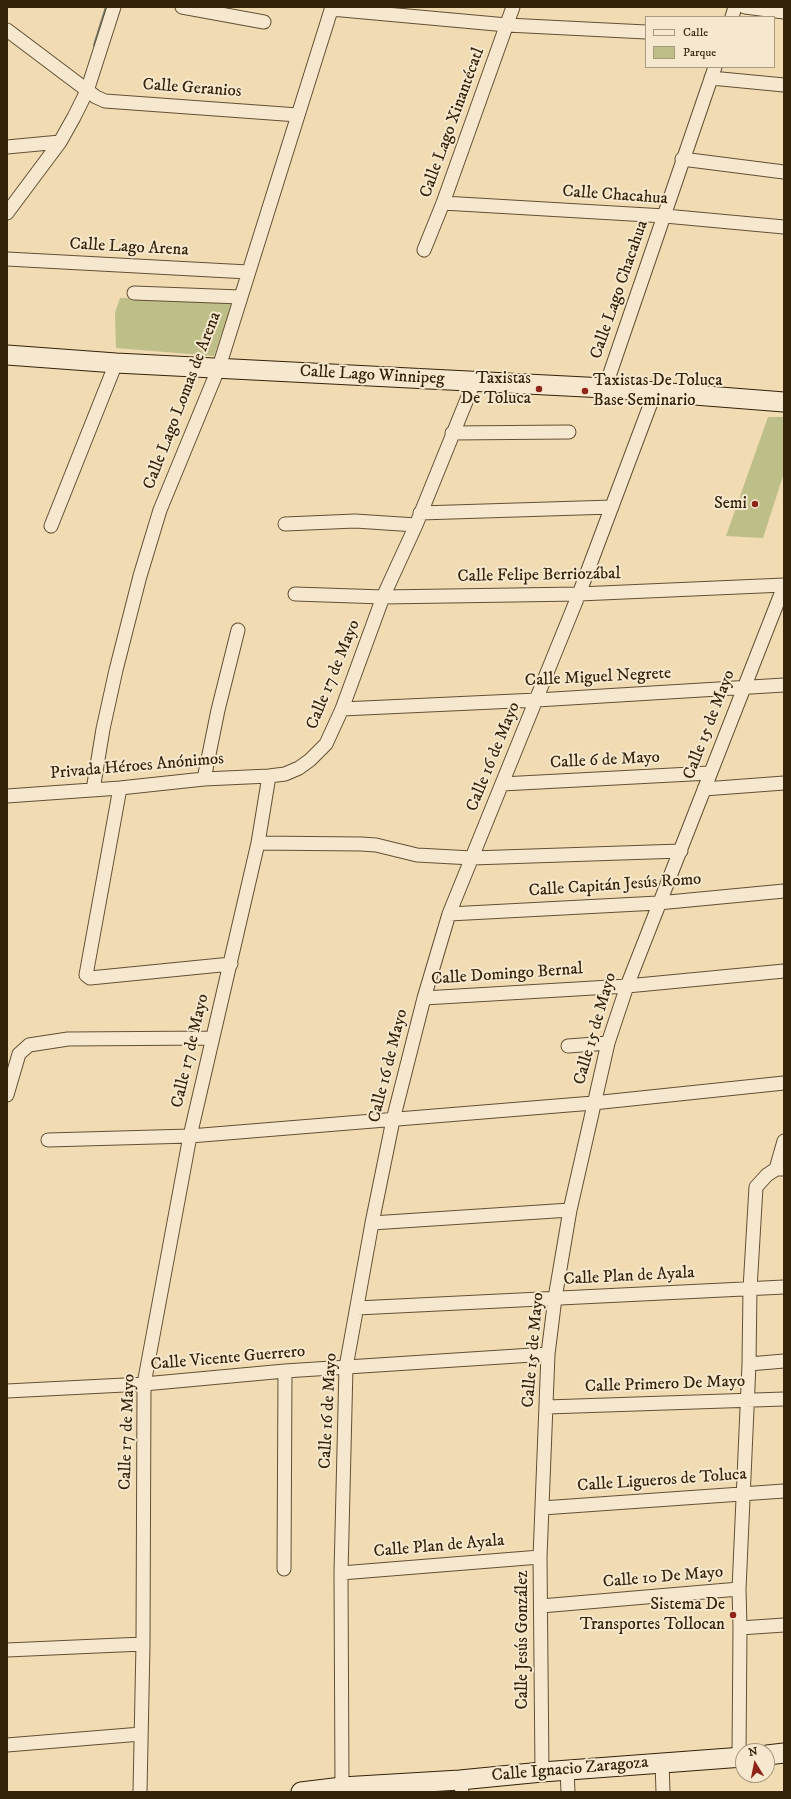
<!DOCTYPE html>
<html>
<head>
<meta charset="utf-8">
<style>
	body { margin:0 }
	#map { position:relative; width:791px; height:1799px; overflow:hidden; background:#f0dbb3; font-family:"IM FELL DW Pica",serif }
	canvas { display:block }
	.frame { position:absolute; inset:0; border:8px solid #342209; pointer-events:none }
	.legend { position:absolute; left:645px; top:16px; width:130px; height:52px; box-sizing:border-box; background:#f5e8ce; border:1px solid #a8997f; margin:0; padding:5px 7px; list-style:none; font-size:12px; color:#342209 }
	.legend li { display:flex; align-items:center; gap:8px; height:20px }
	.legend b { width:20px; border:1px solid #a8997f }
	.north { position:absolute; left:735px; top:1743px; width:40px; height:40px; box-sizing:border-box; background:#f5e8ce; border:1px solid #a8997f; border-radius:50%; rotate:350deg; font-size:11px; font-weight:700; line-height:16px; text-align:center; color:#342209 }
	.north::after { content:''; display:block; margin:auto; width:14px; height:18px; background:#8f2418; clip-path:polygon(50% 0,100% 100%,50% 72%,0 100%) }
</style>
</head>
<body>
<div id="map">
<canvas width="791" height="1799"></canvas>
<div class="frame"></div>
<ul class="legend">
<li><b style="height:5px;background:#f5e8ce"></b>Calle</li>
<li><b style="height:11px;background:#bebe89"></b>Parque</li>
</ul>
<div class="north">N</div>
</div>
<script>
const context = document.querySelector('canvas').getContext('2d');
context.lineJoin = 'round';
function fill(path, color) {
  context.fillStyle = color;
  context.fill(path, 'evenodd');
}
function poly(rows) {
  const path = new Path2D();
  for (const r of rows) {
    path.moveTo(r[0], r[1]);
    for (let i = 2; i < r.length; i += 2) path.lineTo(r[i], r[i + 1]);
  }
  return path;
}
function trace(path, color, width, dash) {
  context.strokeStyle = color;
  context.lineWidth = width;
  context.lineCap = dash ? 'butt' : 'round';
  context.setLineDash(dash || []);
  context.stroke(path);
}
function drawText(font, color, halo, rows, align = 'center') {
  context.font = font + ' "IM FELL DW Pica",serif';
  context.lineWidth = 4;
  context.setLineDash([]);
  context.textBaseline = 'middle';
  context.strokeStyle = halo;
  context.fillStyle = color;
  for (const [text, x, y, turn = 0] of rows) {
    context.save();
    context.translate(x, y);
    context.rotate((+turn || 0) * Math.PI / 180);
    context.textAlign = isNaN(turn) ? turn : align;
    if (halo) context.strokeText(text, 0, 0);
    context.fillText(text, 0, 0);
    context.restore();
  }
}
const green = poly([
	[120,298,127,298,232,303,214,356,116,348,115,313],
	[768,417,784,417,784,473,763,538,726,536]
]);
const stream = poly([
	[95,45,107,7]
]);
const minor = poly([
	[182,7,264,22],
	[745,7,784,12],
	[331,9,507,25,646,32],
	[732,17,735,7],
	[7,30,96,97,105,101,298,115],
	[711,78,784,85],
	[7,147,60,142],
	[682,159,784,172],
	[443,203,665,216,784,227],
	[7,213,60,142,74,117,87,91,114,7],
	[424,250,443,203,513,7],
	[7,259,248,272],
	[134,293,241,297],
	[605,388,715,67],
	[452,433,569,432],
	[420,513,612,507],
	[285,524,355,521,416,525],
	[51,526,116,363],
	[295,594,383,597,579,594,784,585],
	[342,709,537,700,784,685],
	[204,779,218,710,238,630],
	[502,784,710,773],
	[120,788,86,975,90,978,231,964],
	[704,789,784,783],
	[93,790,103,729,116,670,140,576,160,510,219,367,332,7],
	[7,796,120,788,204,779,269,776,285,774,299,768,310,760,326,744,342,709,383,597,416,525,474,382],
	[258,843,361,844,376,845,417,855,472,858,681,851],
	[449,914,658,903,784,891],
	[424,998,627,986,784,971],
	[568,1046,608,1043],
	[7,1095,19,1054,29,1045,68,1039,212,1038],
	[48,1140,190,1136,593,1103,784,1083],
	[776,1169,784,1141],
	[372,1223,570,1210],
	[357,1308,784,1287],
	[749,1364,784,1361],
	[7,1391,144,1384,285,1371,548,1354],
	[547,1407,784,1399],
	[542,1508,784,1491],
	[284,1569,285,1371],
	[341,1573,540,1557],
	[541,1606,739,1589],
	[740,1628,784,1625],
	[7,1650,143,1644],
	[7,1745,141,1734],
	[739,1757,740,1628,739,1589,749,1364,750,1289,756,1187,767,1175,776,1169,784,1169],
	[662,1762,663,1792],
	[567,1770,568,1792],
	[542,1772,540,1557,548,1354,555,1298,570,1210,608,1043,627,986,784,586],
	[460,1780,462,1792],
	[342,1787,341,1573,346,1367,372,1223,393,1120,424,998,449,914,579,594,655,392],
	[140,1792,143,1644,144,1384,190,1136,258,843,269,776]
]);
const secondary = poly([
	[7,355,116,363,605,388,784,402],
	[767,1755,784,1753],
	[301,1792,342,1787,460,1780,542,1772,743,1757]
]);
const markers = [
	[539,389,4,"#8f2418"],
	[585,391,4,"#8f2418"],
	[755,504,4,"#8f2418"],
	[733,1615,4,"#8f2418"]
];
const streetNames = [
	["Calle Geranios",192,89,4],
	["Calle Lago Xinantécatl",453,123,-70],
	["Calle Chacahua",615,196,4],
	["Calle Lago Arena",129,248,3],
	["Calle Lago Chacahua",620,290,-71],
	["Calle Lago Winnipeg",372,376,3],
	["Calle Lago Lomas de Arena",183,401,-69],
	["Calle Felipe Berriozábal",539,576,-1],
	["Calle 17 de Mayo",334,675,-68],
	["Calle Miguel Negrete",598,678,-3],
	["Calle 15 de Mayo",710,725,-69],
	["Calle 16 de Mayo",494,757,-68],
	["Calle 6 de Mayo",605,761,-3],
	["Privada Héroes Anónimos",137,767,-5],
	["Calle Capitán Jesús Romo",615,886,-4],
	["Calle Domingo Bernal",507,975,-4],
	["Calle 15 de Mayo",596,1029,-74],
	["Calle 17 de Mayo",191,1051,-77],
	["Calle 16 de Mayo",389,1066,-76],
	["Calle Plan de Ayala",629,1277,-3],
	["Calle 15 de Mayo",534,1350,-85],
	["Calle Vicente Guerrero",228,1359,-5],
	["Calle Primero De Mayo",665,1385,-2],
	["Calle 16 de Mayo",329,1411,-87],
	["Calle 17 de Mayo",128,1432,-88],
	["Calle Ligueros de Toluca",662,1481,-4],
	["Calle Plan de Ayala",439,1547,-5],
	["Calle 10 De Mayo",663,1578,-5],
	["Calle Jesús González",523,1640,-90],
	["Calle Ignacio Zaragoza",570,1770,-5]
];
const poiNames = [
	["Taxistas",531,379],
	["De Toluca",531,399],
	["Taxistas De Toluca",593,381,"left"],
	["Base Seminario",593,401,"left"],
	["Semi",747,504],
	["Sistema De",725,1605],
	["Transportes Tollocan",725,1625]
];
fill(green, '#bebe89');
trace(stream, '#737d70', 4);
trace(minor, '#635034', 15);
trace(secondary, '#342209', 21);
trace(minor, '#f5e8ce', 13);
trace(secondary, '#f5e8ce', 19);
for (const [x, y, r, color] of markers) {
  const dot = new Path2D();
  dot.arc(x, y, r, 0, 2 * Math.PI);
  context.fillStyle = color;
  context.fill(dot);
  trace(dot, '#f5e8ce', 1.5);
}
drawText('17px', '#342209', '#f5e8ce', streetNames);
drawText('17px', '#342209', '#f5e8ce', poiNames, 'right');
</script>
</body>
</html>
